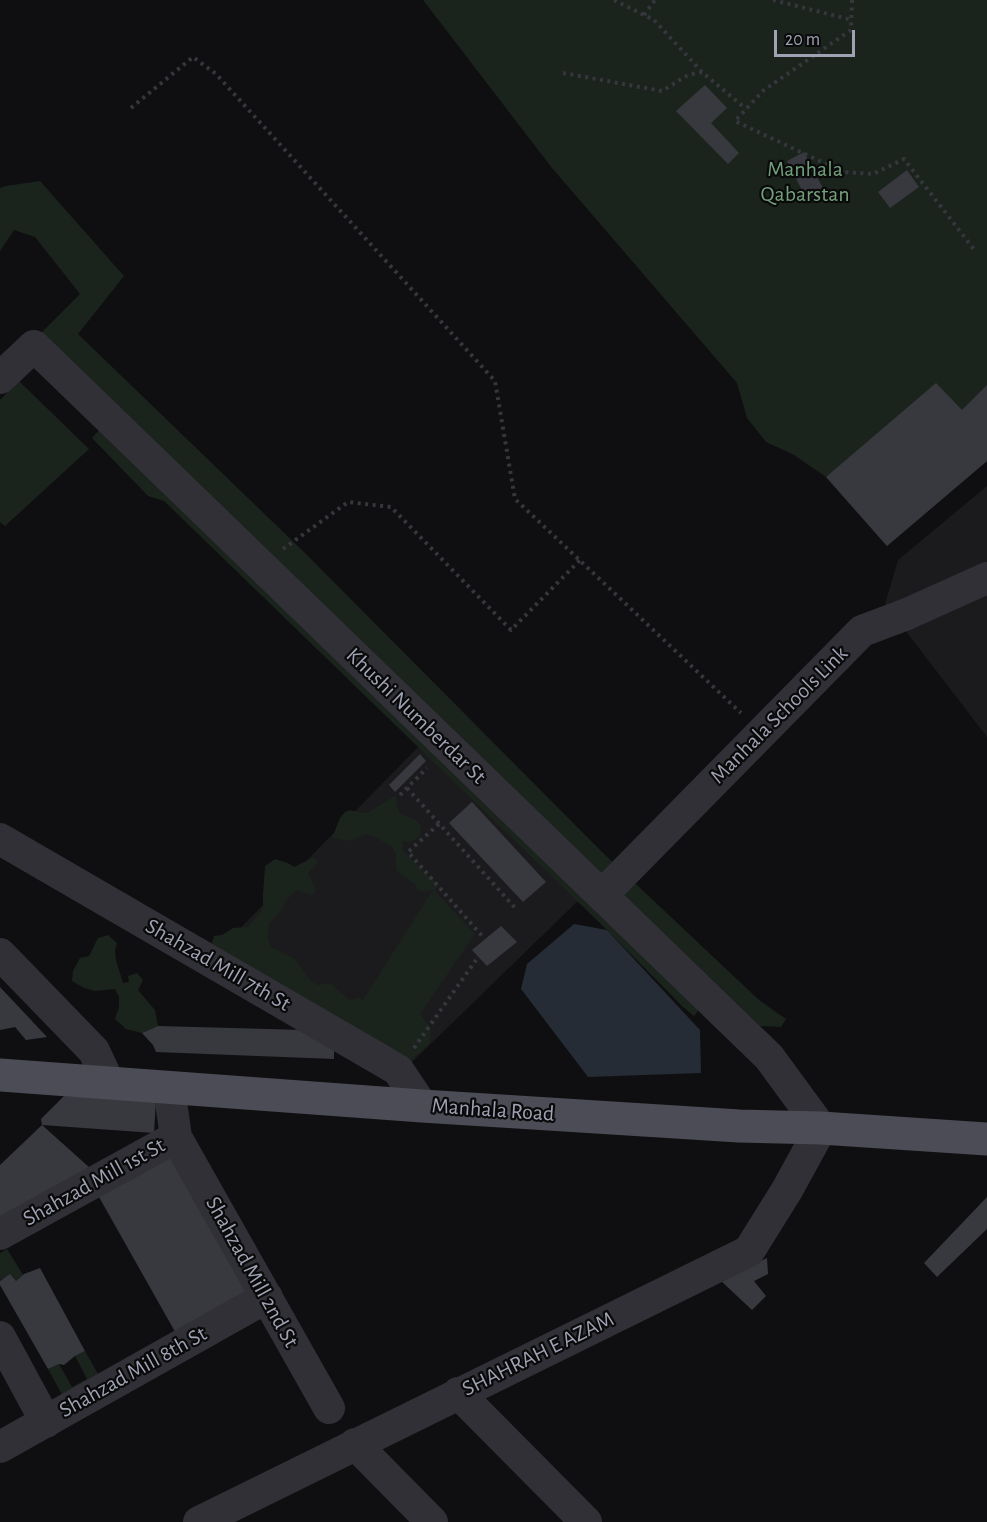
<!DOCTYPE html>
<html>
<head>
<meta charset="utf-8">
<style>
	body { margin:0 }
	#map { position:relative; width:987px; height:1522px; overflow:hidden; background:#0f0f11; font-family:"Alegreya Sans",sans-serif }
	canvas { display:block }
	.scale { position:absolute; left:774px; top:30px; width:81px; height:27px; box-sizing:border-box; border:3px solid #9fa2b3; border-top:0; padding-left:8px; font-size:18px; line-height:21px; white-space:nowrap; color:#9fa2b3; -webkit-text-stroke:4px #0a0a0b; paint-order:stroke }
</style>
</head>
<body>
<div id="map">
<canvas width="987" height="1522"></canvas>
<div class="scale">20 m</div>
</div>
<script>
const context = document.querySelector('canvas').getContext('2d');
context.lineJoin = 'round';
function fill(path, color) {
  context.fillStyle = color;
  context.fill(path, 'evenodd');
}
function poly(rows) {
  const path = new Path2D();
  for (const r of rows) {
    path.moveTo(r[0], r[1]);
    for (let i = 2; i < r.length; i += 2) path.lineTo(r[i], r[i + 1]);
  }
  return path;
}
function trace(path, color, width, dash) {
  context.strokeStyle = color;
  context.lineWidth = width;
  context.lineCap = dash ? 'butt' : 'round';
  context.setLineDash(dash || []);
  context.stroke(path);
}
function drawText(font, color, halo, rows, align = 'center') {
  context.font = font + ' "Alegreya Sans",sans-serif';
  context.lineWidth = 4.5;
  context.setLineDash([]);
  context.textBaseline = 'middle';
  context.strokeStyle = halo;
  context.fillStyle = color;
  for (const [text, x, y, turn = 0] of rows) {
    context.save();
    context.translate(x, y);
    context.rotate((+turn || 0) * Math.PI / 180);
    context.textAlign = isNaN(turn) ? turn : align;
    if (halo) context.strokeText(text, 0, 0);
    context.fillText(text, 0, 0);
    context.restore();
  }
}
const built = poly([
	[987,486,987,737,885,604,898,560],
	[425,740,584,895,405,1069,211,958]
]);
const green = poly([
	[423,0,987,0,987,461,887,546,826,477,794,455,766,442,747,418,737,383,552,168],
	[40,181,124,276,78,334,304,552,602,852,759,1000,786,1019,781,1027,760,1026,41,333,80,294,35,237,14,230,0,251,0,188,6,186],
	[19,381,89,449,5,526,0,522,0,400],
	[102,427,702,1006,694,1016,683,1007,607,930,164,501,148,496,92,438],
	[396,795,397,805,400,814,416,820,421,826,420,836,411,842,403,841,403,851,429,876,433,877,435,884,440,885,434,890,475,934,420,1014,431,1028,430,1043,407,1064,209,953,214,936,222,935,233,928,248,927,263,909,263,894,265,866,275,859,288,863,294,867,314,857,318,862,308,873,316,891,311,895,296,890,286,900,280,912,269,923,268,938,271,947,295,959,311,981,317,985,330,983,349,1000,359,998,363,1000,433,890,422,892,417,889,416,884,405,878,396,869,396,854,392,847,375,837,365,834,352,841,332,838,340,818,345,812,350,810,363,813,369,812],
	[108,935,117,943,115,950,116,960,123,983,129,982,128,976,137,973,143,980,138,990,155,1010,158,1026,142,1033,126,1029,115,1019,119,1007,119,997,115,989,95,991,84,988,72,981,73,971,80,958,89,956,98,938],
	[7,1249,23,1275,16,1281,10,1275,0,1280,0,1253],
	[85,1351,102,1381,65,1400,48,1369,59,1364,72,1387,87,1379,75,1356]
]);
const water = poly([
	[574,924,607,930,700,1030,701,1073,588,1077,521,989,527,964]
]);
const building = poly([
	[705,85,727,108,711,123,739,153,728,164,676,111],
	[804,152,825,192,807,200,787,161],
	[907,170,919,187,890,208,878,192],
	[936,383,962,410,987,385,987,461,887,546,826,477],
	[420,754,426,761,395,792,389,785],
	[472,802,546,882,523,902,449,823],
	[501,926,517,942,487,966,472,950],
	[0,987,47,1037,26,1040,15,1027,0,1030],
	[158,1026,304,1030,334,1038,334,1059,156,1052,153,1045,142,1033],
	[64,1096,156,1100,154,1133,42,1125,90,1168,0,1221,0,1165,42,1125,41,1119],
	[174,1154,253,1296,178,1337,99,1197],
	[987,1197,987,1229,937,1277,924,1263],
	[767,1258,768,1274,754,1281,766,1296,752,1310,720,1280],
	[40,1268,85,1351,75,1356,64,1365,59,1364,48,1369,0,1285,0,1281,10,1274,16,1281,24,1274]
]);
const path = poly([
	[614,0,654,20,702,72],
	[773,0,852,20],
	[852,0,851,30,764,90,735,121,843,172,873,174,904,159,976,252],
	[644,15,655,0],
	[563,73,662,91,688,75,702,72,746,109],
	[131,108,193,57,216,74,495,381,515,499,741,713],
	[283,549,348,502,391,507,511,630,580,560],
	[407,788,517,910],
	[400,795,427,768],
	[439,824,408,852,483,937],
	[414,1048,476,960]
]);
const street = poly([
	[0,378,34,346,769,1057,821,1128,787,1190,749,1251,199,1522],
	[0,839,398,1070,422,1106],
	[602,895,862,631,907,614,987,578],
	[0,954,94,1051,109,1083],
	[176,1137,329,1408],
	[0,1234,176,1137,169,1088],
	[0,1337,46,1422],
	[458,1393,586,1522],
	[355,1444,432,1522],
	[0,1447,267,1297]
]);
const primary = poly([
	[0,1075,422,1106,739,1126,821,1128,987,1139]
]);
const parkNames = [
	["Manhala",805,169],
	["Qabarstan",805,194]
];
const streetNames = [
	["Manhala Schools Link",779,715,-45],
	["Khushi Numberdar St",416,716,44],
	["Shahzad Mill 7th St",218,965,30],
	["Manhala Road",493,1110,4],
	["Shahzad Mill 1st St",94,1182,-29],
	["Shahzad Mill 2nd St",252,1272,61],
	["SHAHRAH E AZAM",538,1354,-26],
	["Shahzad Mill 8th St",133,1372,-29]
];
fill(built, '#1b1b1e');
fill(green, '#1b231d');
fill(water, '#252c35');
fill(building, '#38393f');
trace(path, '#36373d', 4, [3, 4.5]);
trace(street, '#303036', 32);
trace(primary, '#4b4c55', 33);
drawText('22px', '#73a07c', '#0a0a0b', parkNames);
drawText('22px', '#9fa2b3', '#0a0a0b', streetNames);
</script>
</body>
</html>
